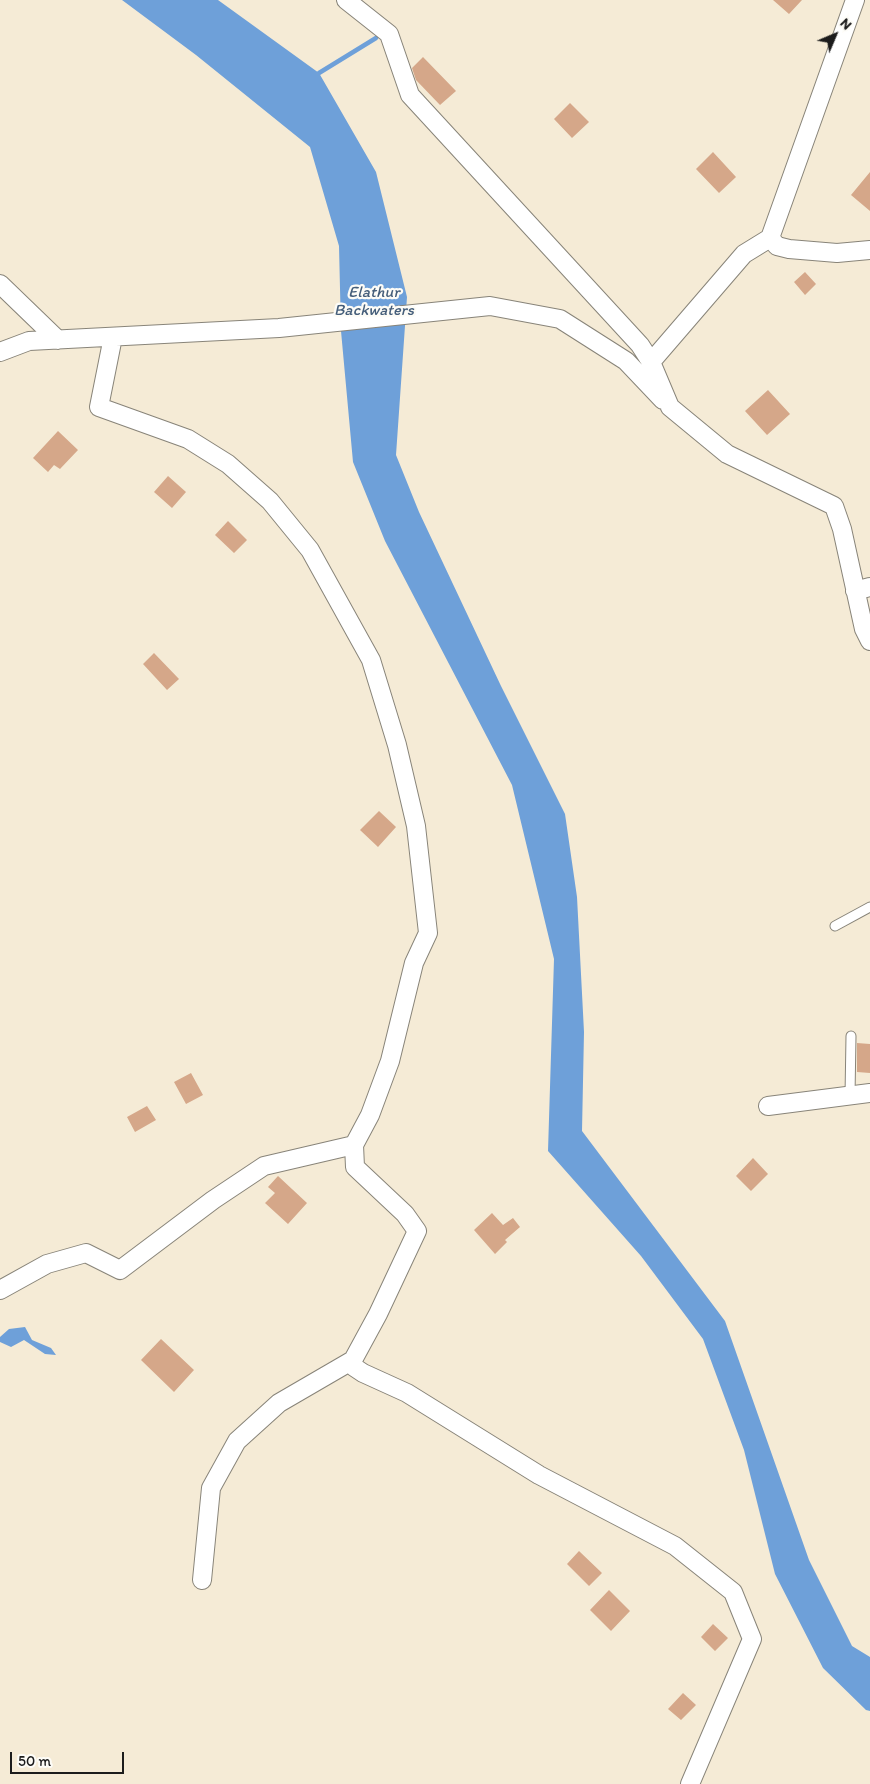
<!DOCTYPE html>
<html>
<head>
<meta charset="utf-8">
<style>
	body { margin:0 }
	#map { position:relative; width:870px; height:1784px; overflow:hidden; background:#f5ebd6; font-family:Itim,sans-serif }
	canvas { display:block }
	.north { position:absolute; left:810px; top:10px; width:50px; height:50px; -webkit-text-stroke:4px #fdfcf7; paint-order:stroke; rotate:45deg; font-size:14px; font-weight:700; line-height:20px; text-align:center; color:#1c1c1c }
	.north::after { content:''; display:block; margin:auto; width:18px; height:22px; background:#1c1c1c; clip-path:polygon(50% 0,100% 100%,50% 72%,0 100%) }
	.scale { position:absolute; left:10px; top:1752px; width:114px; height:22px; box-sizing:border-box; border:2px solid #1c1c1c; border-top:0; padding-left:6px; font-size:15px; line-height:18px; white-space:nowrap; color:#1c1c1c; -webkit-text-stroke:4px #fdfcf7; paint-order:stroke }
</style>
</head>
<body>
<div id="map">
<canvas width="870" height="1784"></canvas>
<div class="north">N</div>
<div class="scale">50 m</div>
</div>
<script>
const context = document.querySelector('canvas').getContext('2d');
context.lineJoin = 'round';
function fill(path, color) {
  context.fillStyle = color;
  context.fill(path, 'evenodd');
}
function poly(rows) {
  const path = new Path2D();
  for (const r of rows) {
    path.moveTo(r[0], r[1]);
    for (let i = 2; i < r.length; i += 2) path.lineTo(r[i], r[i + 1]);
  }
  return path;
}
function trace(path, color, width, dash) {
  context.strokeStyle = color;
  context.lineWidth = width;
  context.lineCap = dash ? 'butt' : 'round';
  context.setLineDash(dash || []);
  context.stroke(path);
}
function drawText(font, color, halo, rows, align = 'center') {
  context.font = font + ' Itim,sans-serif';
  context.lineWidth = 4.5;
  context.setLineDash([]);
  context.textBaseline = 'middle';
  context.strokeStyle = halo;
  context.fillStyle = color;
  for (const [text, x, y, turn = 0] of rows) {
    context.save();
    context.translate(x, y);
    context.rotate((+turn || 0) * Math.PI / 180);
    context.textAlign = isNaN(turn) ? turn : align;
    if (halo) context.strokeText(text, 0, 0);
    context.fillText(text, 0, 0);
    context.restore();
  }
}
const water = poly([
	[122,0,218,0,319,73,376,172,407,297,396,455,419,512,501,686,565,814,577,897,584,1032,582,1131,725,1321,809,1560,852,1646,870,1657,870,1711,866,1710,823,1668,775,1574,744,1450,703,1339,641,1256,548,1151,554,959,512,785,385,541,353,462,341,331,339,246,310,147,196,55],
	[25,1327,32,1340,51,1348,56,1355,45,1354,24,1340,11,1347,0,1342,0,1337,9,1329]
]);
const stream = poly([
	[319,73,376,38]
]);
const building = poly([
	[773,0,802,0,789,14],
	[423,57,456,91,440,105,416,80,412,68],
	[570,103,589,122,572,138,554,119],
	[713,152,736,177,719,193,696,169],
	[870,172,870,211,851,195],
	[805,272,816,284,805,295,794,282],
	[768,390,790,414,767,435,745,411],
	[58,431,78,450,60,469,54,465,48,472,33,458],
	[168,476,186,492,172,508,154,492],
	[228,521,247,540,234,553,215,535],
	[154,653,179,679,167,690,143,664],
	[379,811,396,827,378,847,360,830],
	[857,1043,870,1044,870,1073,857,1072],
	[191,1073,203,1095,186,1104,174,1082],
	[147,1106,156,1120,135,1132,127,1117],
	[753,1158,768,1174,751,1191,736,1176],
	[278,1176,307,1203,288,1224,265,1203,275,1193,268,1187],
	[492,1213,503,1225,513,1218,520,1227,505,1240,507,1242,495,1254,474,1230],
	[161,1339,194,1370,174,1392,141,1360],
	[579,1551,602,1573,589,1586,567,1564],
	[609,1590,630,1611,611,1631,590,1610],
	[713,1624,728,1638,715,1651,701,1637],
	[683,1693,696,1705,681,1720,668,1709]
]);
const service = poly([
	[835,926,870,907],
	[850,1096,851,1036]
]);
const minor = poly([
	[346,0,389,34,410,95,640,345,651,362,670,407,727,454,834,506,842,529,864,629,870,641],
	[770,238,777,246,789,249,837,253,870,250],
	[0,284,58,340],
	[113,337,99,407,188,439,228,464,270,501,310,550,371,660,397,745,416,826,428,933,414,963,390,1061,370,1115,354,1145,355,1167,405,1214,417,1231,378,1314,353,1360,279,1403,237,1441,211,1488,202,1580],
	[0,352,29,341,279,328,490,306,560,319,626,361,663,400],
	[651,362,744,254,770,238,855,0],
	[855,591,870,587],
	[768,1106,870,1093],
	[0,1290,47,1264,86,1253,120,1270,213,1200,264,1166,354,1145],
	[353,1360,354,1367,363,1373,407,1393,539,1475,675,1546,733,1592,752,1639,690,1784]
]);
const waterNames = [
	["Elathur",374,293],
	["Backwaters",374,311]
];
fill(water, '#6ea0d9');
trace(stream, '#6ea0d9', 4.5);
fill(building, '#d5a789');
trace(service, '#888479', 11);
trace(minor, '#888479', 20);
trace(service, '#fff', 9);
trace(minor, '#fff', 18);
drawText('italic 16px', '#455e7a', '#fdfcf7', waterNames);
</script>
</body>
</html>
